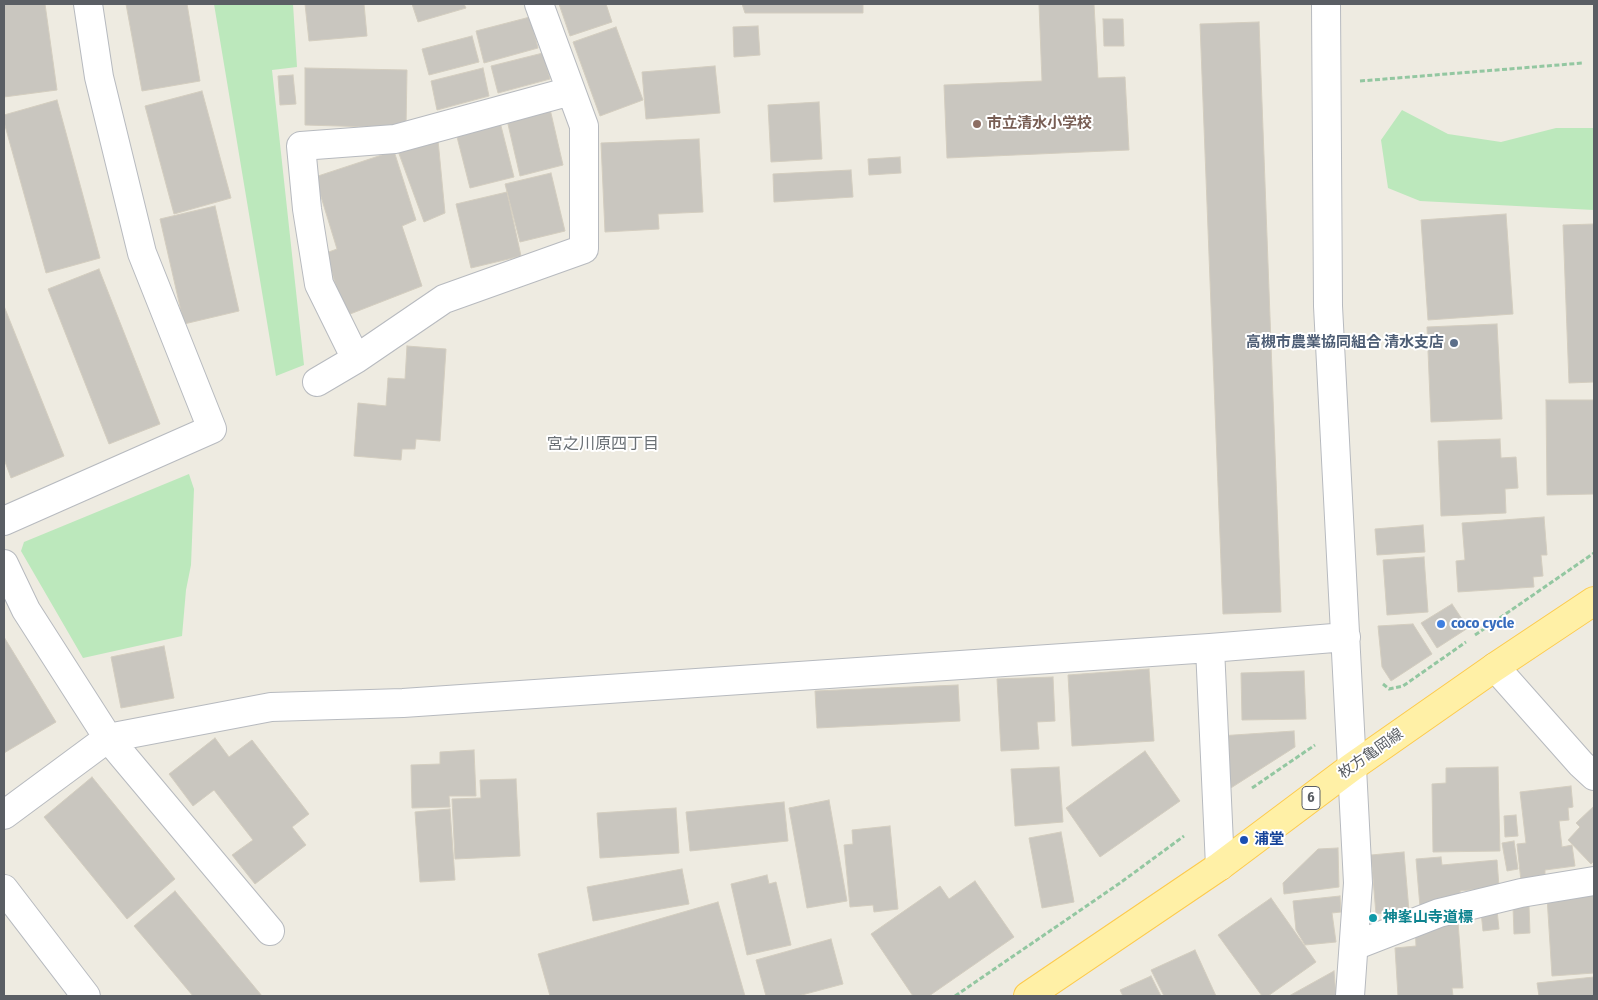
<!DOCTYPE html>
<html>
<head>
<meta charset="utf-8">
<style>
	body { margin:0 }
	#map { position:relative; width:1598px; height:1000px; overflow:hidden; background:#eeebe1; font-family:"Fira Sans Condensed",sans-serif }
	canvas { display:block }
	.frame { position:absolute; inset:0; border:5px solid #5a5e64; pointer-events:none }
</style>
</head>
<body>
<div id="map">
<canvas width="1598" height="1000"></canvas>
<div class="frame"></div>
</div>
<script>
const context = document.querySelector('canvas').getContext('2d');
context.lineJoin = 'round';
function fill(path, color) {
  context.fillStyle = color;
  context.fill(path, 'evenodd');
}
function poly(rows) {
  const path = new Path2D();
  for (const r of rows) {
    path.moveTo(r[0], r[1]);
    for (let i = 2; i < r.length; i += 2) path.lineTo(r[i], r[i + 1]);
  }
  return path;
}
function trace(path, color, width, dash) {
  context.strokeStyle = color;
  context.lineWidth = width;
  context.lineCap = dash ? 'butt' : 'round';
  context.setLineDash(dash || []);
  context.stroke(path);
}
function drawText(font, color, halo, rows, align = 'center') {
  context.font = font + ' "Fira Sans Condensed","Noto Sans JP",sans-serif';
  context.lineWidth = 4;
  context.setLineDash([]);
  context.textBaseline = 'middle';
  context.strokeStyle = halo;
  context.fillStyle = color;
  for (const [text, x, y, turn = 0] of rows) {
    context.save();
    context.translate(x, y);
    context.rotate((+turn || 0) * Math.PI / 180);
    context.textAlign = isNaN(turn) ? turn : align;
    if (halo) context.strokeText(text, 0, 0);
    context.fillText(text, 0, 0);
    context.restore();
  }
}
const green = poly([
	[214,4,293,4,297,67,272,70,304,365,276,376],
	[1402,110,1448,134,1501,142,1556,128,1594,128,1594,210,1420,201,1388,188,1381,140],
	[189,474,194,489,191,565,186,590,182,636,83,658,21,551,24,542]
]);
const building = poly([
	[4,4,45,4,57,90,4,97,4,4],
	[126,4,187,4,200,81,142,91,126,4],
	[305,4,364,4,367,36,309,41,305,4],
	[412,4,464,4,466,8,418,22,412,4],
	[559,4,606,4,612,22,570,36,559,4],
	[742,4,863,4,863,13,745,13,742,4],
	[1039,4,1094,4,1098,78,1125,77,1129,150,947,158,944,85,1042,81,1039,4],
	[530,17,538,48,484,63,476,31,530,17],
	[1103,19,1123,19,1124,46,1104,46,1103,19],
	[1259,22,1281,612,1223,614,1200,24,1259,22],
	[758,26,760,55,734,57,733,27,758,26],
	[616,27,643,100,600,116,573,42,616,27],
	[472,36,479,62,429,75,422,49,472,36],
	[543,53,550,79,498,93,491,66,543,53],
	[715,66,720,113,646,119,642,72,715,66],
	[305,68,407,70,406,128,305,125,305,68],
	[483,68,489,96,437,110,431,81,483,68],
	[293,75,296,104,280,105,278,76,293,75],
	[202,91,231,198,174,214,145,106,202,91],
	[57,100,100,258,46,273,4,122,4,115,57,100],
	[819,102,822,159,771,162,768,105,819,102],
	[550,109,563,165,520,176,507,120,550,109],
	[500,122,514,177,470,188,456,133,500,122],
	[699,139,703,212,658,214,659,229,605,232,601,143,699,139],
	[438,140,445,213,424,222,398,151,438,140],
	[394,151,416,220,402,226,422,286,345,316,326,253,337,249,315,177,394,151],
	[900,157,901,173,869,175,868,159,900,157],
	[851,170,853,197,774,202,773,174,851,170],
	[551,173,565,231,520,242,505,184,551,173],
	[507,192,521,256,471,268,456,204,507,192],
	[215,206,239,311,184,324,160,219,215,206],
	[1506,214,1513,314,1428,320,1421,220,1506,214],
	[1594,224,1594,382,1569,383,1563,225,1594,224],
	[99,269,160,424,109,444,48,289,99,269],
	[4,306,64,456,11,478,4,459,4,306],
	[1497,324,1502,419,1431,422,1427,327,1497,324],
	[407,346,446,349,440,441,416,439,415,449,402,449,401,460,354,456,358,403,386,406,388,378,405,379,407,346],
	[1546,400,1594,400,1594,494,1547,495,1546,400],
	[1500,439,1501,458,1516,457,1518,488,1505,489,1506,513,1441,516,1438,441,1500,439],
	[1544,517,1547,555,1541,555,1543,576,1533,577,1534,587,1458,592,1456,561,1465,560,1462,523,1544,517],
	[1423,525,1425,552,1377,555,1375,529,1423,525],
	[1424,557,1428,612,1387,615,1383,560,1424,557],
	[1452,604,1468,628,1437,648,1421,623,1452,604],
	[1413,624,1432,654,1391,681,1382,667,1378,626,1413,624],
	[4,637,56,722,4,753,4,637],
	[164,646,174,698,121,708,111,657,164,646],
	[1149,669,1154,741,1072,746,1068,675,1149,669],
	[1304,671,1306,719,1242,720,1241,673,1304,671],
	[1053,677,1055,721,1037,722,1039,749,1001,751,997,679,1053,677],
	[958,685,960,721,817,728,815,691,958,685],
	[1294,731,1295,747,1223,793,1219,736,1294,731],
	[215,738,229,757,252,740,309,814,292,827,306,845,255,884,232,855,253,840,214,790,193,806,169,774,215,738],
	[474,750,476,796,449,796,450,807,412,808,411,765,440,764,440,752,474,750],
	[1145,751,1180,801,1100,857,1066,808,1145,751],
	[1059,767,1063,822,1015,826,1011,769,1059,767],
	[1498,767,1500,851,1433,852,1432,784,1446,783,1446,768,1498,767],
	[92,777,175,879,127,919,44,817,92,777],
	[516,779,520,856,455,859,452,799,481,798,480,780,516,779],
	[1571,786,1573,807,1568,808,1569,820,1559,821,1562,847,1572,845,1575,866,1545,870,1545,878,1521,881,1517,844,1526,843,1520,792,1571,786],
	[829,800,847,901,807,908,789,808,829,800],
	[784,802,788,841,690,851,686,812,784,802],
	[1594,806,1594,861,1591,864,1568,840,1580,827,1576,823,1594,806],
	[676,808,679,853,600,858,597,813,676,808],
	[450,809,455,880,420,882,415,812,450,809],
	[1516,815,1518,836,1505,837,1504,816,1516,815],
	[890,826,898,909,874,912,873,905,850,907,844,845,853,844,852,830,890,826],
	[1061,832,1074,902,1042,908,1029,838,1061,832],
	[1514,841,1518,869,1507,871,1502,843,1514,841],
	[1338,848,1339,887,1284,894,1283,883,1318,849,1338,848],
	[1404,852,1409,911,1376,914,1371,855,1404,852],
	[1441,857,1442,865,1497,860,1499,887,1460,891,1462,903,1420,907,1416,859,1441,857],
	[682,869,689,904,593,921,587,887,682,869],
	[767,875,769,884,776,882,791,945,747,955,731,884,767,875],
	[975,881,1014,937,929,996,913,996,871,934,940,886,949,899,975,881],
	[175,891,262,996,193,996,134,926,175,891],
	[1594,894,1594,973,1552,976,1547,897,1594,894],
	[1340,896,1341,912,1332,913,1336,942,1305,945,1296,930,1293,901,1340,896],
	[1271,898,1316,962,1268,996,1262,996,1218,935,1271,898],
	[718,902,745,996,550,996,538,954,718,902],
	[1529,906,1530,933,1514,934,1513,907,1529,906],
	[1497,910,1499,929,1483,931,1481,912,1497,910],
	[1458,922,1463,988,1452,988,1453,996,1398,996,1395,948,1416,946,1415,925,1458,922],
	[831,939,843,984,798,996,766,996,756,960,831,939],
	[1195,950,1216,996,1164,996,1151,970,1195,950],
	[1334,971,1336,996,1289,996,1334,971],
	[1151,976,1161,996,1123,996,1120,990,1151,976],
	[1594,977,1594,996,1539,996,1537,983,1594,977]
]);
const path = poly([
	[1360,81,1583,63],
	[1475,635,1594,553],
	[1383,684,1389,689,1403,686,1466,642],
	[1252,788,1315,745],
	[955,996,1120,883,1184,836]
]);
const minor = poly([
	[1326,4,1328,306,1358,883,1350,996],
	[356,359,319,284,307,209,301,146,395,139,571,91],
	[317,382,356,359,444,299,584,249,584,126,539,4],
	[4,521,212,429,142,253,99,77,88,4],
	[4,564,26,610,108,738,270,931],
	[1210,648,1220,866],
	[1495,667,1581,764,1594,776],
	[4,815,108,738,271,707,403,703,1210,648,1346,637],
	[1354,946,1439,913,1521,893,1594,881]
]);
const tertiary = poly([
	[4,889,86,996]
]);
const primary = poly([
	[1028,996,1220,866,1352,767,1495,667,1594,601]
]);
const markers = [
	[977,124,5,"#8d6e63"],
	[1454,343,5,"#5c6f8a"],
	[1441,624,5,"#3f7fe0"],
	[1244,840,5,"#1a4fb4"],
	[1373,918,5,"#0f9aa8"]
];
const shields = [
	[1311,798,18]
];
const shieldNames = [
	["6",1311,798]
];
const educationNames = [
	["市立清水小学校",987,124]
];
const serviceNames = [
	["高槻市農業協同組合 清水支店",1444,343]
];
const shopNames = [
	["coco cycle",1451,624]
];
const streetNames = [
	["枚方亀岡線",1371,754,-35]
];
const transitNames = [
	["浦堂",1254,840]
];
const cultureNames = [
	["神峯山寺道標",1383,918]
];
const neighbourhoodNames = [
	["宮之川原四丁目",603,445]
];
fill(green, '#bce8bc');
fill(building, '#c9c6bf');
trace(building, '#d3cdbf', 1);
trace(minor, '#b7babf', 30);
trace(tertiary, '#b7babf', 30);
trace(primary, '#fdca4c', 30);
trace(path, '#93c7a1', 3, [5, 2.5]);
trace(minor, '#fff', 28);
trace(tertiary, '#fff', 28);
trace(primary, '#fff0a6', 28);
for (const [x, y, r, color] of markers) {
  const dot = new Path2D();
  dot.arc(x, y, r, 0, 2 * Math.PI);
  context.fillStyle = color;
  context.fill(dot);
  trace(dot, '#fff', 2);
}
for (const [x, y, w] of shields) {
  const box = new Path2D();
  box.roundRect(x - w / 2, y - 11.5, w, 23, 4);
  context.fillStyle = '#fff';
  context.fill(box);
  trace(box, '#5a5e64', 1);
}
drawText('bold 14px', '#5a5e64', null, shieldNames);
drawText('bold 15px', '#785e54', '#fff', educationNames, 'left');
drawText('bold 15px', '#4e5e75', '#fff', serviceNames, 'right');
drawText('bold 15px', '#366cbe', '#fff', shopNames, 'left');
drawText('15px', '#5a5e64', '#fff', streetNames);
drawText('bold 15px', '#164399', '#fff', transitNames, 'left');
drawText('bold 15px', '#0d838f', '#fff', cultureNames, 'left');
drawText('16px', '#6b7176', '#fff', neighbourhoodNames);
</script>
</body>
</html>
